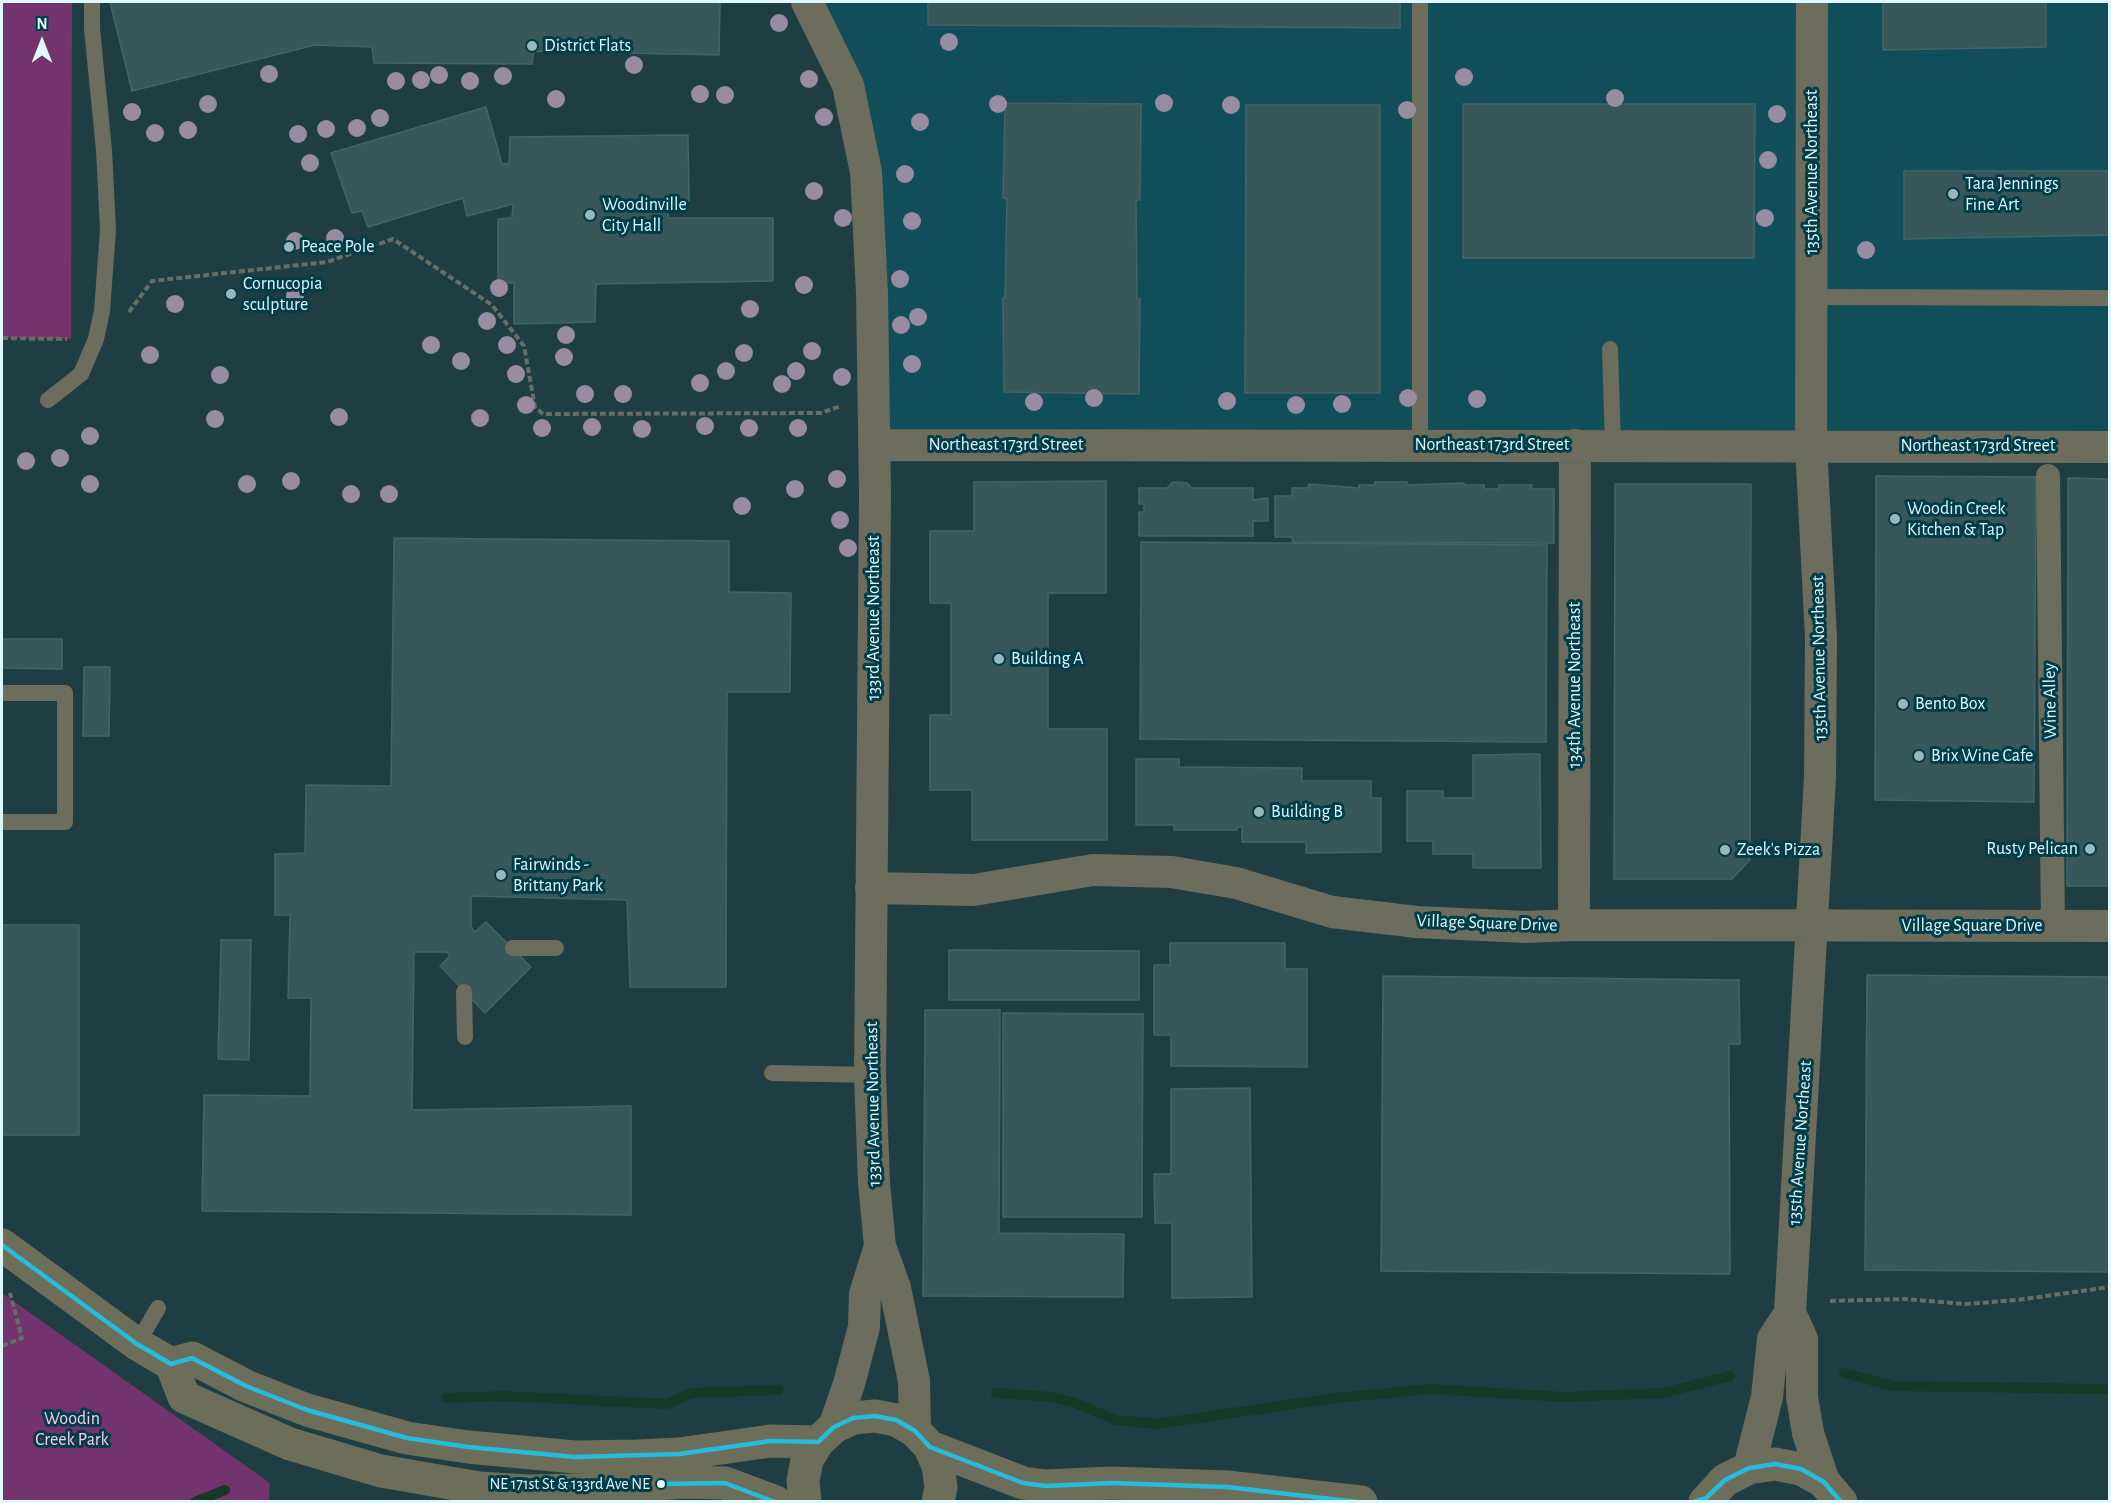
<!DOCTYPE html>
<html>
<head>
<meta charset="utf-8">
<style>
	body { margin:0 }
	#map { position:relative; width:2111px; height:1503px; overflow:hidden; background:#1f3e44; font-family:"Alegreya Sans",sans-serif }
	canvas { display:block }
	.frame { position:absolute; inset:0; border:3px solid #def8ff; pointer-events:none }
	.north { position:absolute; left:12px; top:12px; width:60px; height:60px; -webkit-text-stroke:4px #003d49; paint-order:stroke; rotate:0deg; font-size:16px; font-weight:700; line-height:24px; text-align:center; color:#def8ff }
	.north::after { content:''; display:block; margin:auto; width:21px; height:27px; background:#def8ff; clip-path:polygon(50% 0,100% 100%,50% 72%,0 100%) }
</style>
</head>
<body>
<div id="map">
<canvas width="2111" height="1503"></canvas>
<div class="frame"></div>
<div class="north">N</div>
</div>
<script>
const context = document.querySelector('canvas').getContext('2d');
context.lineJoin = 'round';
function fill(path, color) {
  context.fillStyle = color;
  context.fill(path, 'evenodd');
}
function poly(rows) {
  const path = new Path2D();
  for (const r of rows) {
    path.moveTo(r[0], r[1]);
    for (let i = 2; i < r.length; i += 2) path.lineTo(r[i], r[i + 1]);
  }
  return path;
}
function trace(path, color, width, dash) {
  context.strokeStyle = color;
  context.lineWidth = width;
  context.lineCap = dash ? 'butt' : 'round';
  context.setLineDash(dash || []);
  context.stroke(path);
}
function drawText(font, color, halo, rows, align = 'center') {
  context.font = font + ' "Alegreya Sans",sans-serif';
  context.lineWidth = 6;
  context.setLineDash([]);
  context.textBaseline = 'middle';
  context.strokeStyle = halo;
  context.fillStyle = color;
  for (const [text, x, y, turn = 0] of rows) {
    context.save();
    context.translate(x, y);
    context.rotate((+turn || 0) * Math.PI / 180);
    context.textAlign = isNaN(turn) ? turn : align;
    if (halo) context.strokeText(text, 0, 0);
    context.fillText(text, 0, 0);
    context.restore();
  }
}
const built = poly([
	[807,2,2109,2,2109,445,874,445,866,172]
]);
const green = poly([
	[2,2,72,2,71,339,2,338],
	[2,1293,270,1483,269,1501,2,1501]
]);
const stream = poly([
	[1844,1373,1893,1386,2110,1389],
	[996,1393,1052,1397,1075,1403,1116,1420,1157,1424,1335,1398,1430,1389,1564,1397,1663,1393,1730,1376],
	[446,1398,504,1396,667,1404,691,1393,779,1390],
	[195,1502,225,1490]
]);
const building = poly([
	[110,2,720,2,719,55,534,51,532,64,374,63,372,47,315,45,132,91,110,2],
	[928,2,1400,2,1400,28,928,25,928,2],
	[1883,2,2046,2,2046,47,1883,50,1883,2],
	[1005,103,1141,104,1140,200,1136,200,1137,299,1140,299,1139,394,1004,392,1003,298,1005,298,1007,199,1003,198,1005,103],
	[1463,104,1755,104,1754,258,1463,258,1463,104],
	[1246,105,1380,105,1380,393,1245,393,1246,105],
	[486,107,502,164,509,164,510,137,688,135,689,201,669,202,668,218,773,218,773,281,596,284,595,322,514,324,514,283,498,283,498,219,512,218,513,204,467,216,463,198,368,227,362,211,352,213,331,153,486,107],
	[1904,171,2110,171,2110,235,1904,239,1904,171],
	[1876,476,2036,477,2034,802,1875,800,1876,476],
	[2068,478,2110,479,2110,886,2067,886,2068,478],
	[1106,481,1106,593,1048,593,1048,729,1107,729,1107,840,972,840,972,790,930,790,930,715,951,715,951,603,930,603,930,531,974,531,974,482,1106,481],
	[1173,482,1187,483,1191,488,1253,488,1253,500,1268,498,1268,521,1253,521,1253,536,1139,536,1139,512,1144,512,1144,504,1139,504,1139,488,1167,488,1173,482],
	[1375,482,1407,482,1407,485,1464,483,1464,485,1484,485,1484,489,1499,489,1499,485,1532,485,1531,489,1554,489,1554,543,1293,542,1292,537,1275,537,1275,496,1292,496,1292,488,1308,488,1309,484,1359,488,1359,485,1375,485,1375,482],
	[1615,484,1751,484,1750,860,1732,879,1614,879,1615,484],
	[394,538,729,541,729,592,791,593,790,692,727,692,726,987,630,987,627,900,471,896,471,927,475,932,486,922,531,967,485,1013,440,966,450,956,447,952,414,952,412,1110,631,1106,631,1215,202,1211,204,1095,310,1096,311,998,288,998,290,915,275,915,275,854,305,853,306,785,391,786,394,538],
	[1141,542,1547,545,1546,742,1140,739,1141,542],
	[2,639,62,639,62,669,2,668,2,639],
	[84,667,110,667,109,736,83,736,84,667],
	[1540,754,1541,868,1473,868,1473,854,1433,854,1433,841,1407,841,1407,791,1443,791,1443,798,1473,798,1473,755,1540,754],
	[1136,759,1179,759,1179,767,1302,768,1302,781,1371,781,1371,798,1381,798,1381,852,1306,853,1306,842,1242,842,1242,827,1237,827,1237,830,1174,830,1174,825,1136,825,1136,759],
	[2,925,79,925,79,1135,2,1135,2,925],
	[221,940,251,940,249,1060,218,1059,221,940],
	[1170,943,1285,943,1285,969,1307,969,1307,1067,1171,1066,1171,1035,1154,1035,1154,965,1170,965,1170,943],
	[949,950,1139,951,1139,1000,949,1000,949,950],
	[1867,975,2110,977,2110,1272,1865,1270,1867,975],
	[1383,976,1739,980,1740,1044,1729,1044,1730,1274,1381,1271,1383,976],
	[925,1010,1000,1010,999,1233,1124,1234,1123,1297,923,1296,925,1010],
	[1003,1013,1143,1014,1142,1217,1003,1217,1003,1013],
	[1250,1088,1252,1297,1172,1298,1172,1223,1155,1223,1154,1174,1171,1174,1171,1089,1250,1088]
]);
const path = poly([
	[129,312,152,281,327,262,393,239,492,305,524,346,535,407,543,414,821,413,841,406],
	[2,338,67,339],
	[1830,1301,1905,1299,1966,1304,2017,1300,2110,1287],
	[2,1346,22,1338,10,1293]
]);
const service = poly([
	[1812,297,2110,298],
	[1610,349,1613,445],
	[48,400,81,374,96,339,102,311,108,230,104,150,92,29,92,2],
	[1420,445,1420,2],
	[2,693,65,693,65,822,2,822],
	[513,948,556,948],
	[464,992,465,1037],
	[772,1073,870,1075],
	[137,1344,158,1308]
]);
const pedestrian = poly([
	[2048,476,2053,926]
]);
const minor = poly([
	[807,2,848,85,866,172,872,293,875,495,870,1075,874,1183,880,1246,895,1288,914,1381,915,1431],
	[874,445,2110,447],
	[871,888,974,890,1093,870,1172,872,1236,883,1332,912,1417,922,1526,927,1574,925,2110,926],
	[1574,925,1575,445],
	[1790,1313,1802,1339,1802,1397,1808,1433,1824,1482],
	[834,1427,849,1384,864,1327,865,1294,880,1246],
	[1749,1468,1767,1397,1773,1339,1790,1313,1820,777,1821,638,1811,445,1812,2]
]);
const secondary = poly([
	[2,1245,137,1344,171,1364],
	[171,1364,192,1358,246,1386,307,1410,407,1438,468,1447,575,1457,638,1456,679,1454,771,1441,818,1442],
	[171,1364,184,1397,290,1444,381,1471,479,1488,529,1491,585,1490,683,1482,725,1483,776,1502],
	[930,1447,1023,1483,1046,1486,1112,1483,1227,1487,1361,1502],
	[805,1502,803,1481,807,1460,818,1442,834,1427,853,1418,875,1416,896,1420,915,1431,930,1447,938,1466,941,1487,938,1502],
	[1705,1502,1725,1480,1749,1468,1775,1464,1801,1469,1824,1482,1841,1502]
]);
const bus1 = poly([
	[2,1245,137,1344,171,1364],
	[171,1364,192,1358,246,1386,307,1410,407,1438,468,1447,575,1457,679,1454,771,1441,818,1442,834,1427,853,1418,875,1416,896,1420,915,1431,930,1447,1023,1483,1046,1486,1112,1483,1227,1487,1357,1502],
	[661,1484,725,1483,775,1502],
	[1694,1502,1706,1498,1725,1480,1749,1468,1775,1464,1801,1469,1824,1482,1841,1502]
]);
const trees = [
	[779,23],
	[949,42],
	[634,65],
	[269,74],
	[439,75],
	[503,76],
	[1464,77],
	[809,79],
	[421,80],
	[396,81],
	[470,81],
	[700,94],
	[725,95],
	[1615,98],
	[556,99],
	[1164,103],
	[208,104],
	[998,104],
	[1231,105],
	[1407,110],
	[132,112],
	[1777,114],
	[824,117],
	[380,118],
	[920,122],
	[357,128],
	[326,129],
	[188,130],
	[155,133],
	[298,134],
	[1768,160],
	[310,163],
	[905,174],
	[814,191],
	[843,218],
	[1765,218],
	[912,221],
	[335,238],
	[295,241],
	[1866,250],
	[900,279],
	[804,285],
	[499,288],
	[295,296],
	[175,304],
	[750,309],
	[918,317],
	[487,321],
	[901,325],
	[566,335],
	[431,345],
	[507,345],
	[812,351],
	[744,353],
	[150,355],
	[564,357],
	[461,361],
	[912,364],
	[726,371],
	[796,371],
	[516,374],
	[220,375],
	[842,377],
	[700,383],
	[782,384],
	[585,394],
	[623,394],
	[1094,398],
	[1408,398],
	[1477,399],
	[1227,401],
	[1034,402],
	[1342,404],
	[526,405],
	[1296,405],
	[339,417],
	[480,418],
	[215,419],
	[705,426],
	[592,427],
	[542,428],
	[749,428],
	[798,428],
	[642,429],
	[90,436],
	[60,458],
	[26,461],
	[837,479],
	[291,481],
	[90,484],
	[247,484],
	[795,489],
	[351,494],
	[389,494],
	[742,506],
	[840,520],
	[848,548]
];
const markers = [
	[532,46,6,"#9bb7be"],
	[1953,194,6,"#9bb7be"],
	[590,215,6,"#9bb7be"],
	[289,247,6,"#9bb7be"],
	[231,294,6,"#9bb7be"],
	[1895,519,6,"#9bb7be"],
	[999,659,6,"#9bb7be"],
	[1903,704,6,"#9bb7be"],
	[1919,756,6,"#9bb7be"],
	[1259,812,6,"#9bb7be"],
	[2090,849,6,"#9bb7be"],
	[1725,850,6,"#9bb7be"],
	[501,875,6,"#9bb7be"],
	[661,1484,5,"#def8ff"]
];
const busNames = [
	["NE 171st St & 133rd Ave NE",650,1484]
];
const poiNames = [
	["District Flats",544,46],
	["Tara Jennings",1965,184],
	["Fine Art",1965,205],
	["Woodinville",602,205],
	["City Hall",602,226],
	["Peace Pole",301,247],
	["Cornucopia",243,284],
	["sculpture",243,305],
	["Woodin Creek",1907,509],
	["Kitchen & Tap",1907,530],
	["Building A",1011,659],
	["Bento Box",1915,704],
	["Brix Wine Cafe",1931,756],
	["Building B",1271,812],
	["Rusty Pelican",2078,849,"right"],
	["Zeek's Pizza",1737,850],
	["Fairwinds -",513,865],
	["Brittany Park",513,886]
];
const streetNames = [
	["135th Avenue Northeast",1812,172,-90],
	["Northeast 173rd Street",1006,445],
	["Northeast 173rd Street",1492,445],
	["Northeast 173rd Street",1978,446],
	["133rd Avenue Northeast",874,618,-90],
	["135th Avenue Northeast",1819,658,-91],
	["134th Avenue Northeast",1575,685,-90],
	["Wine Alley",2050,701,-91],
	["Village Square Drive",1487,923,2],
	["Village Square Drive",1972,926],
	["133rd Avenue Northeast",873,1104,-91],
	["135th Avenue Northeast",1800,1143,-86]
];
const parkNames = [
	["Woodin",72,1419],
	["Creek Park",72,1440]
];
fill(built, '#114e5a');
fill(green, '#73336c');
trace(stream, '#153926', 10);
fill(building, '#38575a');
trace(building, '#416669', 1.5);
trace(path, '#666f65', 4, [6, 3]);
trace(service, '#6c6d5c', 16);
trace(pedestrian, '#6c6d5c', 24);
trace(minor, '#6c6d5c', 32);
trace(secondary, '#6d6e5a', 33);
trace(bus1, '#26bcdd', 4.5);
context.fillStyle = '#978ca2';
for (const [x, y] of trees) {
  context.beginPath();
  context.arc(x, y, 9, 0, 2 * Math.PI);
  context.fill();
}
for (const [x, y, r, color] of markers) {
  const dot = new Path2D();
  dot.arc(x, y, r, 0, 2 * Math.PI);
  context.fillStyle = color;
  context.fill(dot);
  trace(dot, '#003d49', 2);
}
drawText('16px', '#def8ff', '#003d49', busNames, 'right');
drawText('18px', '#def8ff', '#003d49', poiNames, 'left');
drawText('18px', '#def8ff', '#003d49', streetNames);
drawText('18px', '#facbef', '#003d49', parkNames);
</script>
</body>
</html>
